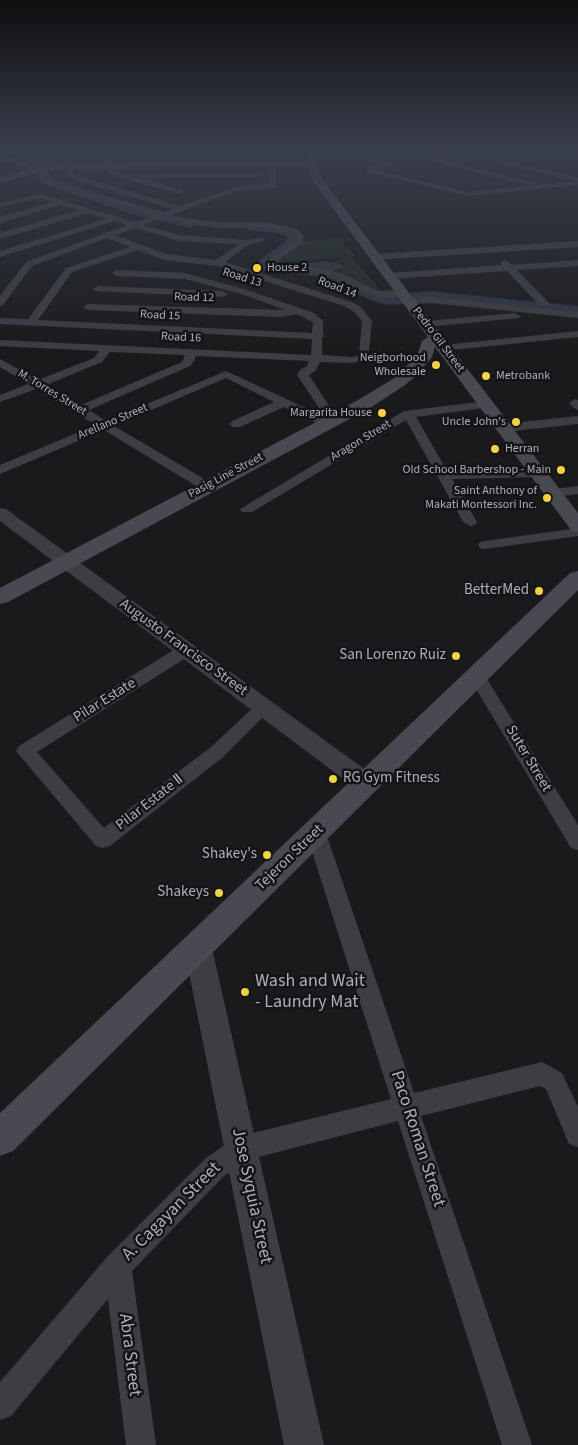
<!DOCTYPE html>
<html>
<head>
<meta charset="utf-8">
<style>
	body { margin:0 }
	canvas { display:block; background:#1a1a1c }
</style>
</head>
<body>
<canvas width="578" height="1445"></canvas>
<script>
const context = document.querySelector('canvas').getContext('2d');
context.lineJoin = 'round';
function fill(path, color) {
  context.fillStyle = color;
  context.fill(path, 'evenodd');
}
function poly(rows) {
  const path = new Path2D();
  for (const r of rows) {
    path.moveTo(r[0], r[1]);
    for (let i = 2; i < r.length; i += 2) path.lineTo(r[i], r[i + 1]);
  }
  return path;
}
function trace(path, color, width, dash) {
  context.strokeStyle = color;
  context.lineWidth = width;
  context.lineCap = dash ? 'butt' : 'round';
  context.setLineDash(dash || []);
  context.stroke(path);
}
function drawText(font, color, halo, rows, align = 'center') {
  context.font = font + ' "Source Sans 3",sans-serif';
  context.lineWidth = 5;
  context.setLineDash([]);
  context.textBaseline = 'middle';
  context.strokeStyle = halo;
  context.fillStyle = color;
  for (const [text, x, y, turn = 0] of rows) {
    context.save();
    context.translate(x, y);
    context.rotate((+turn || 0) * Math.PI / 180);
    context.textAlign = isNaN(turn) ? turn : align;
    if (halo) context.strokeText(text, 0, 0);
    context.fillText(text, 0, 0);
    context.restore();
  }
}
const green = poly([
	[339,238,345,239,343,244,355,255,367,271,355,256,348,257,353,259,384,294,330,273,342,270,345,264,335,261,343,257,295,261,283,266,278,261,303,241]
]);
const water = poly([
	[325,261,339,263,343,265,344,268,333,271,292,265]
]);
const river = poly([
	[34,149,45,149,55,158,47,176,54,179,141,208,195,221,197,224,190,228,132,214,46,185,35,177,43,159,34,149],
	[253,223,286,226,301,235,297,246,274,263,324,269,343,274,382,294,392,295,429,291,578,306,578,316,460,303,429,301,392,305,378,303,353,292,333,280,323,277,263,270,259,262,261,259,286,241,287,237,278,233,248,230,246,227,253,223]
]);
const minor = poly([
	[25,149,33,149,44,159,45,161,40,169,33,170,12,162,0,163,0,159,13,158,34,166,37,161,25,149],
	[63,149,74,151,100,151,100,149,106,149,107,151,277,149,276,188,237,191,171,215,191,219,221,222,265,222,297,229,303,236,303,242,280,259,278,264,322,268,345,275,377,291,402,290,407,293,405,295,385,298,375,297,339,279,321,274,272,268,268,262,274,255,295,241,295,237,291,233,265,228,221,228,191,225,163,218,144,225,179,235,246,240,264,237,264,241,248,245,225,262,352,302,361,307,372,321,368,359,353,363,320,362,316,370,309,375,339,421,337,424,327,427,323,426,284,407,240,427,232,427,230,424,232,421,274,402,226,378,114,426,211,483,213,486,211,489,201,489,104,430,0,474,0,465,96,425,36,389,0,402,0,395,28,384,0,367,0,359,38,380,94,358,99,351,0,346,0,340,311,355,312,339,0,324,0,318,28,319,66,268,130,247,107,238,32,266,3,305,0,306,0,296,26,262,127,225,115,221,0,257,0,251,106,219,88,213,0,239,0,233,79,210,60,205,0,223,0,217,52,202,40,198,0,207,0,203,40,194,135,222,155,215,56,187,46,182,41,173,46,166,53,168,49,173,52,179,62,183,163,212,173,209,77,181,68,176,63,163,70,161,74,173,83,177,180,206,242,185,269,184,270,154,109,155,117,172,126,174,260,173,264,175,260,177,140,178,182,190,183,192,179,194,111,175,102,155,74,155,66,154,63,149],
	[136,228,178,241,239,244,216,260,166,254,115,235,136,228],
	[138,250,164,260,217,266,344,306,353,311,362,321,359,355,353,357,322,355,322,338,324,336,323,334,323,321,314,313,247,290,185,273,117,270,112,273,117,276,185,279,241,294,286,310,88,304,83,307,88,310,280,317,297,314,313,322,312,333,38,320,72,272,138,250],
	[110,352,185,355,182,362,81,405,46,385,102,362,110,352],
	[196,356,309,361,307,366,300,370,297,375,325,417,226,371,106,421,89,410,190,366,194,361,196,356],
	[326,149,338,149,390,161,393,164,392,166,377,170,468,192,528,186,383,149,395,149,534,182,534,185,574,181,443,149,455,149,578,177,578,185,468,196,367,172,367,168,379,164,326,149],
	[578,241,578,247,375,260,370,257,375,254,578,241],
	[505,260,512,265,578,260,578,266,517,270,548,302,549,304,544,307,540,306,507,271,389,279,384,276,389,273,502,265,500,263,505,260],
	[98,286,223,291,228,294,223,297,95,291,93,289,98,286],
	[431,297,578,312,578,318,431,303,408,304,403,301,408,298,431,297],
	[515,313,520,316,519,318,426,327,421,324,426,321,515,313],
	[578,331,578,337,443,351,438,348,443,345,578,331],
	[575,399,578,400,578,410,574,408,569,403,575,399],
	[487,401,493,405,491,407,416,417,447,471,538,469,544,473,538,477,452,479,477,522,475,525,470,526,463,522,406,420,252,512,242,512,240,509,404,411,487,401],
	[578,416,578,424,504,432,498,428,504,424,578,416],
	[578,486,578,494,554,497,547,493,554,489,578,486],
	[578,528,578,536,485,549,480,548,478,545,480,542,485,541,578,528],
	[186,645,192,646,194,650,192,654,37,752,104,828,211,747,257,704,263,702,269,704,272,708,223,757,110,846,103,848,96,846,16,751,19,746,180,646,186,645],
	[477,671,483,673,578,825,578,850,571,848,469,677,471,673,477,671],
	[316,825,323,827,326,833,414,1093,542,1062,562,1073,578,1107,578,1147,569,1144,546,1089,540,1086,421,1116,532,1445,502,1445,398,1121,247,1160,224,1176,132,1271,156,1445,126,1445,108,1299,11,1416,0,1420,0,1382,108,1256,206,1158,232,1140,241,1136,391,1099,306,833,309,827,316,825]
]);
const tertiary = poly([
	[0,508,6,509,374,776,378,783,374,790,366,792,358,790,0,521,0,508],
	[198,935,208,939,212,948,324,1445,284,1445,184,948,188,939,198,935]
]);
const secondary = poly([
	[304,149,314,149,321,178,578,513,578,532,571,530,435,347,432,357,417,375,405,385,370,408,8,602,0,604,0,588,358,400,393,379,417,356,422,341,428,337,312,180,308,167,68,169,38,173,0,183,0,177,37,167,68,163,307,161,304,149],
	[578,571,578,590,13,1151,0,1156,0,1113,570,573,578,571]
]);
const markers = [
	[257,268,5,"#f2d33c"],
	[436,365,5,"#f2d33c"],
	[486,376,5,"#f2d33c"],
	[382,413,5,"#f2d33c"],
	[516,422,5,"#f2d33c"],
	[495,449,5,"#f2d33c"],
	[561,470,5,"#f2d33c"],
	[547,498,5,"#f2d33c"],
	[539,591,5,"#f2d33c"],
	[456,656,5,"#f2d33c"],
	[333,779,5,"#f2d33c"],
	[267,855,5,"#f2d33c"],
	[219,893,5,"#f2d33c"],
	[245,992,5,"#f2d33c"]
];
const farPoinames = [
	["House 2",267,268,"left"],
	["Neigborhood",426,358],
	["Wholesale",426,372],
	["Metrobank",496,376,"left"],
	["Margarita House",372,413],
	["Uncle John's",506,422],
	["Herran",505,449,"left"],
	["Old School Barbershop - Main",551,470],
	["Saint Anthony of",537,491],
	["Makati Montessori Inc.",537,505]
];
const farStreetnames = [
	["Road 13",242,278,17],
	["Road 14",337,288,21],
	["Road 12",194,298,2],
	["Road 15",160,316,3],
	["Road 16",181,338,3],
	["Pedro Gil Street",438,340,53],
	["M. Torres Street",52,393,31],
	["Arellano Street",113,422,-23],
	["Aragon Street",361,441,-31],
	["Pasig Line Street",226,476,-28]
];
const poiNames = [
	["BetterMed",529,591],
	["San Lorenzo Ruiz",446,656],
	["RG Gym Fitness",343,779,"left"],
	["Shakey's",257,855],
	["Shakeys",209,893]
];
const streetNames = [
	["Augusto Francisco Street",183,648,36],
	["Pilar Estate",105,701,-32],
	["Suter Street",528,759,59],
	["Pilar Estate Ⅱ",150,803,-38],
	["Tejeron Street",290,858,-44]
];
const nearPoinames = [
	["Wash and Wait",255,982],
	["- Laundry Mat",255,1003]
];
const nearStreetnames = [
	["Paco Roman Street",417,1139,72],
	["Jose Syquia Street",251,1196,78],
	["A. Cagayan Street",172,1212,-45],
	["Abra Street",129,1355,83]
];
fill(green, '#242c26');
fill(water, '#2f3641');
fill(river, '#2f3641');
fill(minor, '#3d3d43');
fill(tertiary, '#3d3d43');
fill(secondary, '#494951');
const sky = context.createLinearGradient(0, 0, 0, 351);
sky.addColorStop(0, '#0e0e0f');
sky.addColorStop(0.42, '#383e4b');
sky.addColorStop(1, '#383e4b00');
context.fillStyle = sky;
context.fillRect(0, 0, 578, 351);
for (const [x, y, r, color] of markers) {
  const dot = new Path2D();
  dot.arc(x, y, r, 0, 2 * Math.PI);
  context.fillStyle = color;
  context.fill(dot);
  trace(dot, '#151517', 2);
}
drawText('12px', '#acafbc', '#151517', farPoinames, 'right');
drawText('12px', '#acafbc', '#151517', farStreetnames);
drawText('15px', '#acafbc', '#151517', poiNames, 'right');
drawText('15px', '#acafbc', '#151517', streetNames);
drawText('18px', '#acafbc', '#151517', nearPoinames, 'left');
drawText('18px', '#acafbc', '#151517', nearStreetnames);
</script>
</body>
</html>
